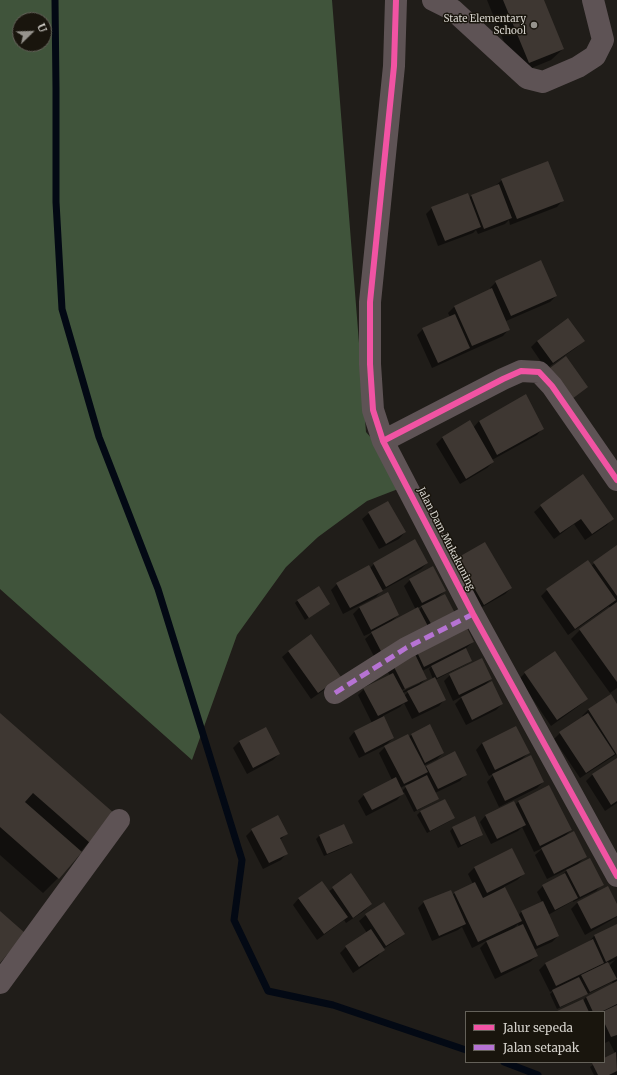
<!DOCTYPE html>
<html>
<head>
<meta charset="utf-8">
<style>
	body { margin:0 }
	#map { position:relative; width:617px; height:1075px; overflow:hidden; background:#201d19; font-family:Merriweather,serif }
	canvas { display:block }
	.legend { position:absolute; left:465px; top:1011px; width:140px; height:52px; box-sizing:border-box; background:#19150d; border:1px solid #646159; margin:0; padding:5px 7px; list-style:none; font-size:12px; color:#d5d2cc }
	.legend li { display:flex; align-items:center; gap:8px; height:20px }
	.legend b { width:20px; border:1px solid #646159 }
	.north { position:absolute; left:12px; top:12px; width:40px; height:40px; box-sizing:border-box; background:#19150d; border:1px solid #646159; border-radius:50%; rotate:67deg; font-size:11px; font-weight:700; line-height:16px; text-align:center; color:#d5d2cc }
	.north::after { content:''; display:block; margin:auto; width:14px; height:18px; background:#96938d; clip-path:polygon(50% 0,100% 100%,50% 72%,0 100%) }
</style>
</head>
<body>
<div id="map">
<canvas width="617" height="1075"></canvas>
<ul class="legend">
<li><b style="height:5px;background:#f153a3"></b>Jalur sepeda</li>
<li><b style="height:5px;background:#b673d3"></b>Jalan setapak</li>
</ul>
<div class="north">U</div>
</div>
<script>
const context = document.querySelector('canvas').getContext('2d');
context.lineJoin = 'round';
function fill(path, color) {
  context.fillStyle = color;
  context.fill(path, 'evenodd');
}
function poly(rows) {
  const path = new Path2D();
  for (const r of rows) {
    path.moveTo(r[0], r[1]);
    for (let i = 2; i < r.length; i += 2) path.lineTo(r[i], r[i + 1]);
  }
  return path;
}
function trace(path, color, width, dash) {
  context.strokeStyle = color;
  context.lineWidth = width;
  context.lineCap = dash ? 'butt' : 'round';
  context.setLineDash(dash || []);
  context.stroke(path);
}
function drawText(font, color, halo, rows, align = 'center') {
  context.font = font + ' Merriweather,serif';
  context.lineWidth = 3;
  context.setLineDash([]);
  context.textBaseline = 'middle';
  context.strokeStyle = halo;
  context.fillStyle = color;
  for (const [text, x, y, turn = 0] of rows) {
    context.save();
    context.translate(x, y);
    context.rotate((+turn || 0) * Math.PI / 180);
    context.textAlign = isNaN(turn) ? turn : align;
    if (halo) context.strokeText(text, 0, 0);
    context.fillText(text, 0, 0);
    context.restore();
  }
}
const forest = poly([
	[0,0,332,0,366,432,411,484,367,501,318,537,286,567,237,635,192,760,0,589],
	[20,20,44,20,44,44,20,44]
]);
const shadow = poly([
	[487,0,543,0,563,49,551,60,517,74],
	[502,180,563,200,557,207,510,225,509,220,505,224,478,234,476,230,473,233,438,246,426,214,432,208,469,198,471,196,495,186],
	[496,282,556,296,550,302,506,321,509,329,503,336,432,368,417,335,423,329,450,317,448,313,455,306,491,290,490,288],
	[583,340,577,347,546,369,531,347,537,341],
	[525,396,543,428,537,435,492,460,493,462,487,468,460,484,436,444,442,438,469,422,473,428,479,421],
	[541,506,613,518,607,525,585,540,574,524,554,539,534,512],
	[369,513,405,532,399,539,379,549,362,519],
	[415,541,427,563,421,569,381,591,376,597,343,614,331,590,337,584,370,568,374,564],
	[485,543,511,588,505,594,477,610,451,565,457,559],
	[617,546,617,688,610,693,571,639,580,630,610,608,609,606,568,635,541,596,547,590,591,566],
	[410,580,445,591,437,598,455,617,377,662,365,639,373,632,364,636,353,614,359,608,387,594,398,615,390,623,416,610,404,586],
	[423,605,419,610,418,608],
	[297,601,329,604,305,620,295,603],
	[473,642,465,649,471,660,468,663,435,680,445,699,439,706,412,719,404,703,400,707,383,716,393,738,386,745,359,758,349,738,355,731,372,723,358,695,364,689,390,676,387,670,413,653],
	[432,666,429,669,433,679,418,686,426,679,422,671],
	[420,681,420,683,401,692,400,691],
	[410,690,404,696,403,693],
	[289,651,334,683,311,699,282,657],
	[525,673,587,699,580,705,551,726,519,679],
	[450,675,491,679,485,685,502,704,496,710,466,725,455,704,463,696,453,701,444,681],
	[611,695,617,705,617,754,580,778,554,739,560,733,583,717,582,716,588,710],
	[0,714,89,842,58,878,43,893,0,855],
	[265,728,279,754,273,760,247,774,233,748,239,742],
	[412,734,443,753,437,759,423,766,425,769,427,767,466,774,460,781,435,793,438,798,435,801,414,812,404,792,397,800,366,816,358,801,364,795,392,780,379,753,386,746,409,737],
	[408,784,408,785,402,791,400,788],
	[482,743,528,753,519,762,543,782,537,788,499,807,487,782,495,773,489,776,476,750],
	[617,759,617,803,605,811,586,781,592,775],
	[549,786,571,830,563,838,586,856,578,864,602,884,596,891,573,902,573,901,548,915,558,936,552,942,534,950,537,956,530,962,495,979,480,948,488,940,472,948,462,927,458,930,432,941,418,908,424,902,452,895,455,893,473,884,468,874,474,868,512,849,524,874,517,880,504,887,518,916,521,912,542,902,537,892,543,886,561,876,568,869,547,879,535,855,543,848,534,852,522,827,518,831,491,844,480,822,486,815,515,805,518,802],
	[518,924,519,927,512,930],
	[444,800,453,818,450,821,427,833,417,815,420,812],
	[344,825,351,843,348,846,324,856,316,839,319,836],
	[453,828,482,834,479,837,458,848,450,831],
	[252,830,287,833,280,840,287,853,281,860,263,869,246,836],
	[351,875,371,904,364,911,346,923,344,920,317,940,293,905,299,898,328,892],
	[578,902,617,906,617,917,585,935,571,909],
	[366,915,404,934,397,940,383,949,378,956,353,973,340,953,346,947,367,933,359,921],
	[617,925,617,1075,594,1075,590,1067,597,1062,604,1062,604,1059,615,1053,609,1041,605,1043,604,1041,604,1012,557,1012,583,1001,586,997,613,984,612,982,557,1009,550,994,554,990,550,992,539,970,545,964,588,943,594,936],
	[615,960,609,966,608,963]
]);
const stream = poly([
	[55,0,56,88,56,202,62,309,99,437,158,589,242,860,234,920,268,991,333,1005,466,1050],
	[504,1062,538,1075]
]);
const building = poly([
	[503,0,544,0,564,49,529,63],
	[548,161,564,201,517,219,501,179],
	[499,184,512,218,484,229,471,195],
	[468,193,481,227,445,241,431,207],
	[541,260,557,296,511,316,495,281],
	[492,288,510,330,472,346,454,306],
	[455,314,470,348,438,363,422,328],
	[568,318,585,341,553,363,537,341],
	[566,356,588,387,568,402,546,371],
	[526,394,544,429,497,455,479,421],
	[470,420,494,462,466,479,442,437],
	[583,474,614,519,592,534,581,519,560,533,540,505],
	[388,501,406,532,386,544,368,512],
	[415,539,428,563,386,587,373,563],
	[485,542,512,588,484,605,457,558],
	[617,545,617,596,593,562],
	[588,560,616,600,575,629,546,589],
	[369,565,383,591,350,608,336,583],
	[433,566,446,591,422,603,409,579],
	[319,586,330,604,309,618,297,600],
	[388,592,399,615,371,630,359,607],
	[445,594,457,617,434,629,421,606],
	[617,602,617,682,579,629],
	[418,607,431,632,384,657,371,632],
	[466,626,474,642,424,667,416,650],
	[311,634,341,677,318,693,288,651],
	[466,648,472,661,437,678,431,666],
	[555,651,588,699,557,720,524,672],
	[414,652,427,679,405,689,392,663],
	[482,658,492,679,459,695,449,674],
	[393,673,408,701,378,716,363,688],
	[435,677,446,700,419,713,407,691],
	[492,681,503,704,472,720,461,697],
	[611,694,617,704,617,755,588,709],
	[0,713,115,814,90,843,33,793,25,802,82,852,59,879,0,827],
	[588,713,615,754,586,773,559,732],
	[384,716,394,738,365,753,354,731],
	[430,724,444,753,425,763,411,734],
	[516,726,530,753,495,770,482,743],
	[266,727,280,754,253,768,239,741],
	[408,734,428,772,404,784,384,746],
	[455,751,467,775,438,789,426,766],
	[531,755,544,782,505,801,492,774],
	[617,758,617,801,611,805,592,774],
	[427,775,439,799,417,810,405,786],
	[396,777,404,794,372,810,363,794],
	[549,785,572,830,540,846,518,801],
	[445,799,455,818,430,831,420,811],
	[514,801,526,825,497,839,485,815],
	[278,815,288,834,280,838,288,854,269,863,251,829],
	[475,816,483,835,461,845,452,827],
	[344,824,353,843,327,854,319,835],
	[574,831,587,857,554,874,541,848],
	[512,848,525,874,487,893,474,867],
	[590,858,604,885,580,897,566,870],
	[351,873,372,904,353,918,332,887],
	[565,873,578,898,555,910,542,885],
	[322,881,348,917,324,934,298,898],
	[475,882,483,898,505,887,522,921,478,942,454,892],
	[608,886,617,904,617,916,591,929,577,902],
	[451,890,466,924,439,936,423,901],
	[543,901,559,936,537,946,521,911],
	[384,902,405,934,386,946,365,914],
	[0,911,25,933,0,963],
	[523,924,538,956,501,973,486,941],
	[617,924,617,956,606,962,594,935],
	[371,929,385,950,359,967,345,946],
	[593,939,604,963,556,986,545,963],
	[608,962,617,979,590,992,581,975],
	[579,977,588,994,560,1007,552,990],
	[617,981,617,1004,601,1012,593,1012,586,997],
	[583,999,589,1012,555,1012],
	[617,1005,617,1035,611,1037,604,1022,604,1011],
	[616,1052,617,1071,609,1075,598,1075,592,1063,604,1062,604,1058]
]);
const minor = poly([
	[396,0,394,66,370,302,370,364,373,410,383,441,473,614,617,876],
	[433,0,453,10,527,78,543,82,578,67,595,56,603,40,593,0],
	[383,441,503,379,521,371,539,372,552,386,617,480],
	[335,693,406,648,473,614],
	[0,983,119,820]
]);
const quiet = poly([
	[335,693,406,648,473,614]
]);
const cycleway = poly([
	[396,0,394,66,370,302,370,364,373,410,383,441,473,614,617,876],
	[383,441,503,379,521,371,539,372,552,386,617,480]
]);
const markers = [
	[534,25,4,"#96938d"]
];
const poiNames = [
	["State Elementary",526,19],
	["School",526,31]
];
const streetNames = [
	["Jalan Dam Mukakuning",446,539,63]
];
fill(forest, '#40543b');
fill(shadow, '#0007');
trace(stream, '#030914', 7);
fill(building, '#3e3732');
trace(minor, '#5e5355', 22);
trace(quiet, '#b673d3', 5, [10, 5]);
trace(cycleway, '#f153a3', 6);
for (const [x, y, r, color] of markers) {
  const dot = new Path2D();
  dot.arc(x, y, r, 0, 2 * Math.PI);
  context.fillStyle = color;
  context.fill(dot);
  trace(dot, '#19150d', 1.5);
}
drawText('10px', '#d5d2cc', '#19150d', poiNames, 'right');
drawText('10px', '#d5d2cc', '#19150d', streetNames);
</script>
</body>
</html>
